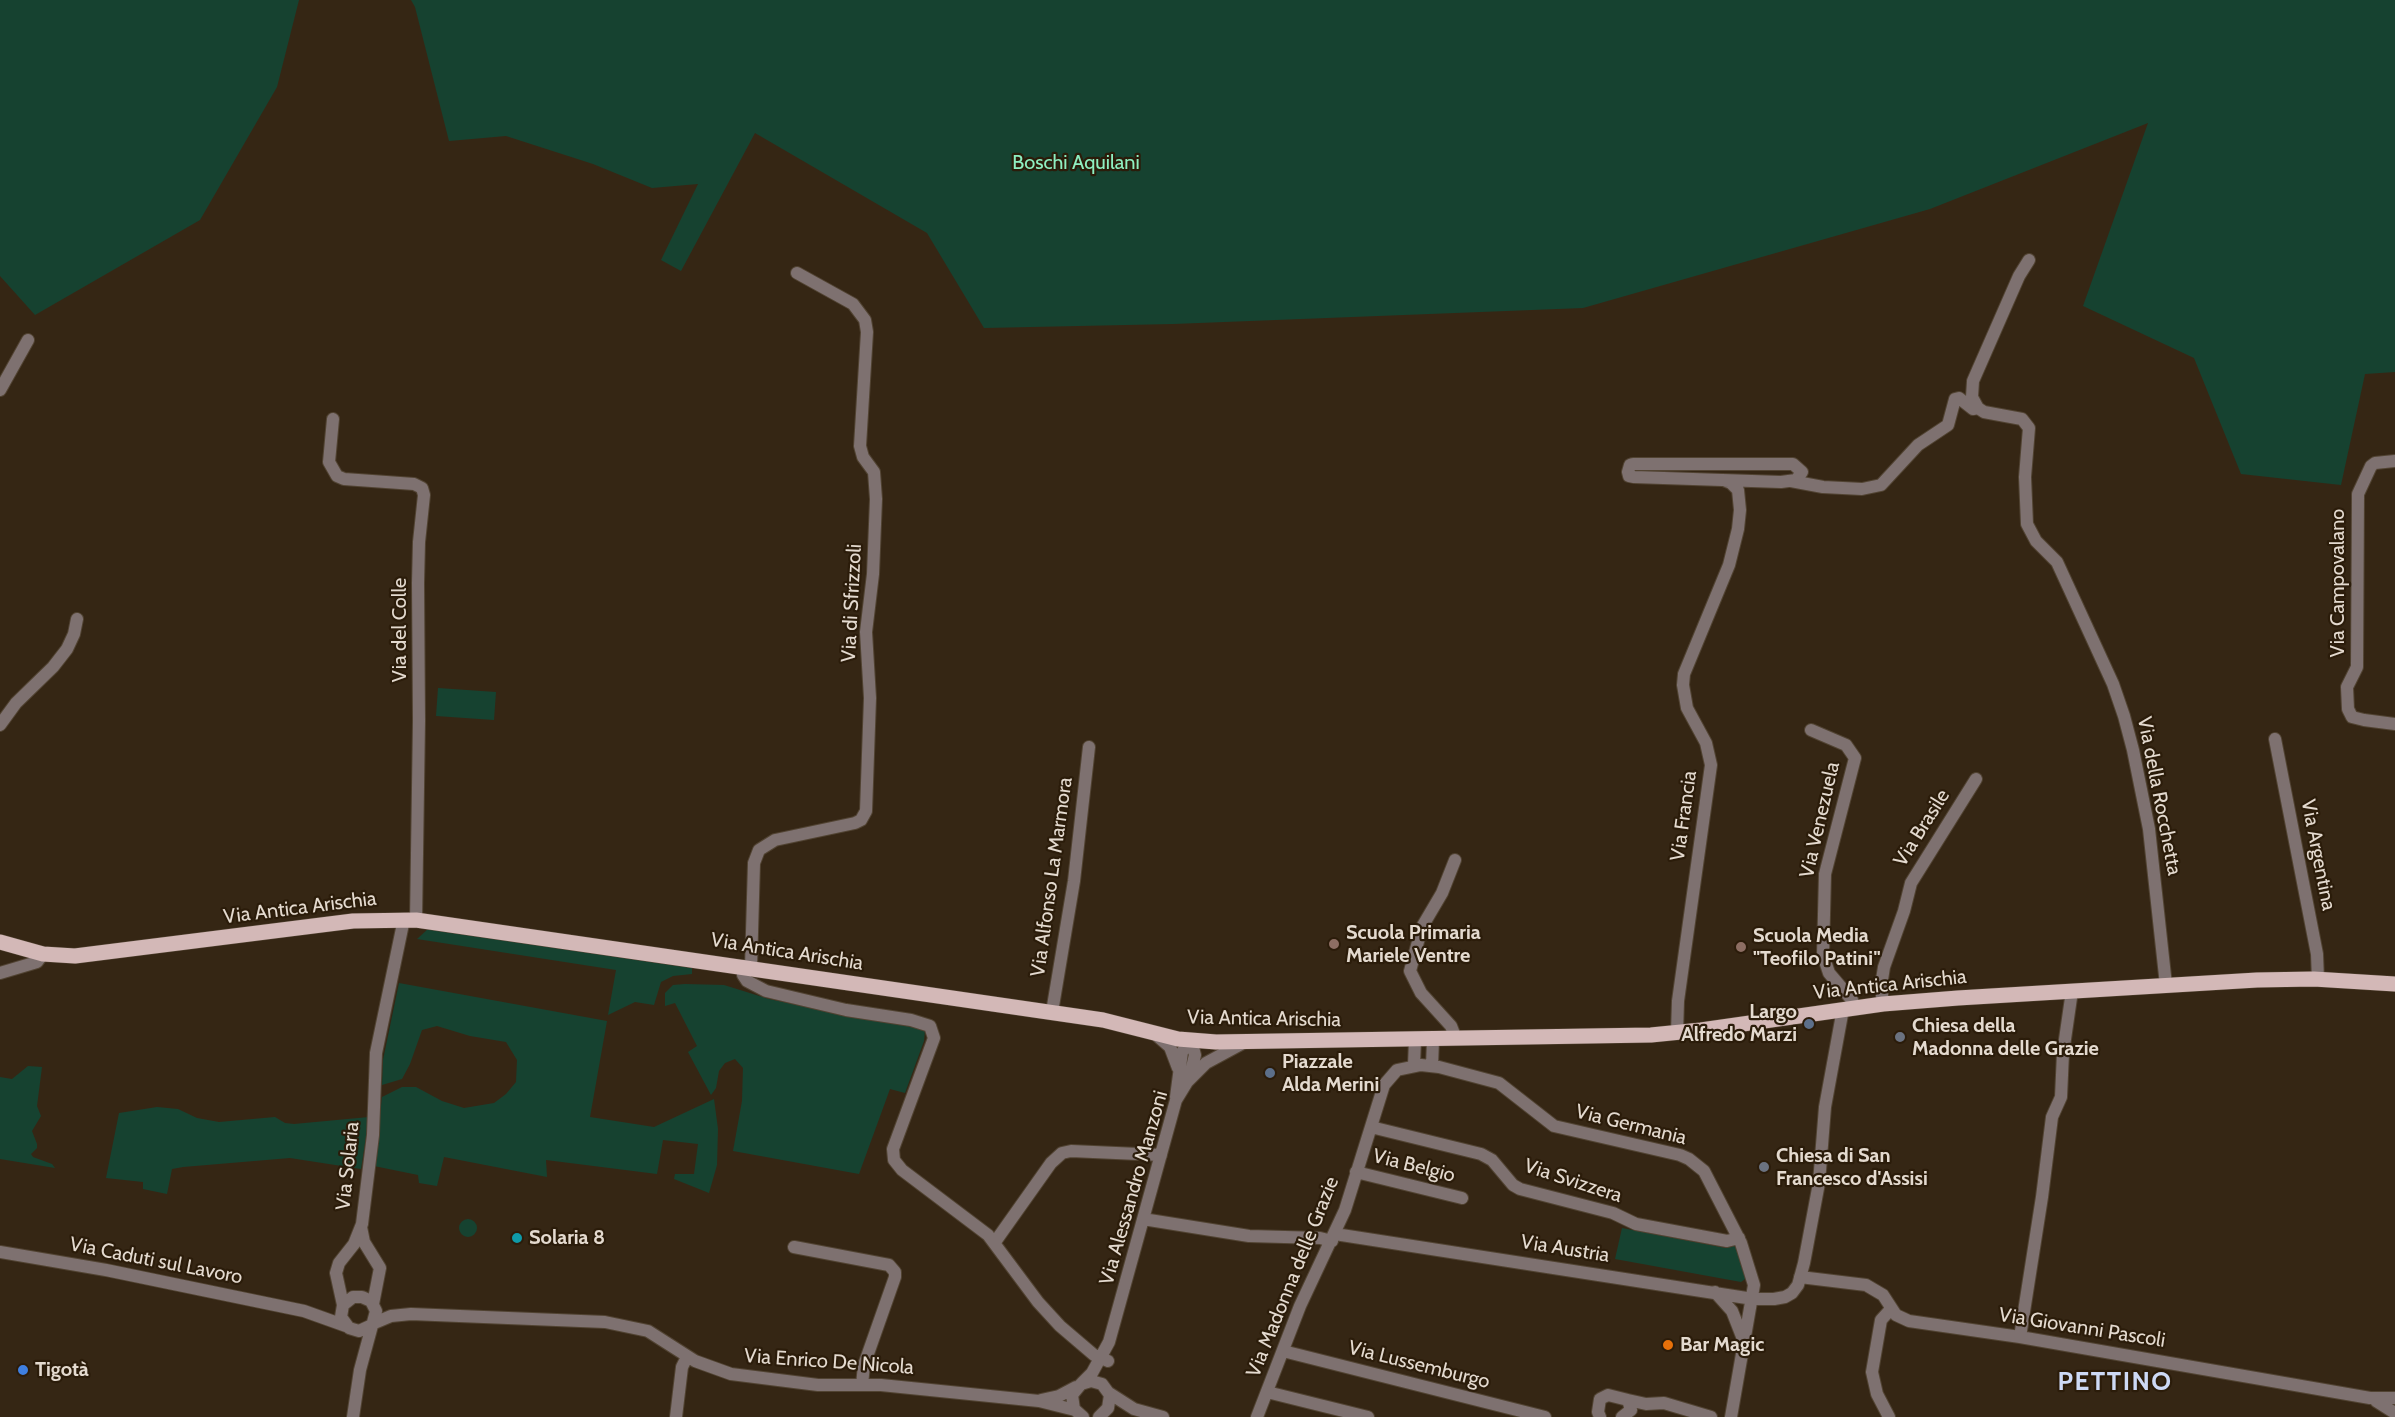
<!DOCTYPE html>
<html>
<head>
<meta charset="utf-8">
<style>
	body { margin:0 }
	canvas { display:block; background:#352614 }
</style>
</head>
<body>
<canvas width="2395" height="1417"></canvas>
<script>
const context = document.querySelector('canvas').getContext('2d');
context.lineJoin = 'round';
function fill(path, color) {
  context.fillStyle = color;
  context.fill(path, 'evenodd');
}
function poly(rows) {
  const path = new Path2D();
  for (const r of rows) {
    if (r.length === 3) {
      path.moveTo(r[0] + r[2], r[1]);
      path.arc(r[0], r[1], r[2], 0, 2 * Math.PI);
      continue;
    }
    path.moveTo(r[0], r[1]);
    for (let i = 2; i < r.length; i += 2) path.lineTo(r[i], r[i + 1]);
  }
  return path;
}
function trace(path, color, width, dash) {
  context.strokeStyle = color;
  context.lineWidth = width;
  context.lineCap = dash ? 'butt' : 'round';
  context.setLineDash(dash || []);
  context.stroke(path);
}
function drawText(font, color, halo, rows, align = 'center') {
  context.font = font + ' Cabin,sans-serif';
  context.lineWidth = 4.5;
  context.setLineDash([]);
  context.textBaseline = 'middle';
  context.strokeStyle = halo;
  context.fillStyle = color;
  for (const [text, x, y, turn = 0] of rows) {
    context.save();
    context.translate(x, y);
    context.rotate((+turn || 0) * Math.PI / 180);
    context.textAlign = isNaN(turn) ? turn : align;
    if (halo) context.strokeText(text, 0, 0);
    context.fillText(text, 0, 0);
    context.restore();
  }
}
const green = poly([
	[0,0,299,0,277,87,200,220,35,315,0,276],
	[411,0,2395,0,2395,372,2365,374,2341,485,2241,474,2194,358,2083,306,2148,123,1930,209,1583,308,1173,324,984,328,927,233,755,133,681,271,661,260,698,184,652,188,593,164,506,136,449,141,415,7],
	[438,688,496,692,494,720,436,716],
	[428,929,692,968,692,974,673,976,661,982,654,1005,635,1002,608,1015,616,970,417,939],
	[399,983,607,1021,590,1117,654,1127,714,1099,718,1129,717,1165,709,1193,674,1179,675,1174,694,1174,698,1144,663,1140,657,1174,546,1160,547,1177,444,1157,437,1186,419,1183,418,1175,374,1166,382,1097,402,1087,416,1087,442,1101,464,1108,494,1103,506,1094,516,1082,517,1060,506,1042,470,1036,437,1026,422,1030,410,1064,402,1079,382,1085,383,1060],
	[685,984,724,985,769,999,834,1013,918,1025,925,1030,924,1041,905,1093,890,1089,859,1174,733,1151,742,1101,743,1068,735,1059,725,1063,719,1071,716,1088,711,1095,688,1052,697,1046,675,1003,665,1006,665,993,673,985],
	[28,1066,42,1067,37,1106,41,1116,32,1131,37,1144,37,1148,31,1154,33,1157,52,1164,55,1168,0,1159,0,1077,12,1079],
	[157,1107,178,1109,197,1118,219,1122,275,1117,285,1123,294,1124,369,1117,361,1169,290,1158,183,1167,172,1169,167,1194,143,1189,143,1182,106,1178,119,1113],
	[468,1228,9],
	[1622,1228,1726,1248,1727,1245,1739,1247,1752,1274,1741,1282,1615,1259]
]);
const minor = poly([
	[2029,260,2019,276,1973,381,1972,397,1978,408,1984,412,2022,419,2029,428,2025,477,2027,524,2036,541,2057,562,2113,684,2124,716,2133,750,2149,829,2166,985],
	[0,390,28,340],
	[333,419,329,462,337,476,344,479,414,484,422,488,424,495,419,542,418,583,419,721,416,920],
	[2395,461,2375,463,2371,466,2358,494,2357,667,2347,687,2348,709,2352,717,2364,720,2395,724],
	[1633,464,1793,464,1802,472,1796,480,1781,482,1634,477,1629,476,1628,472,1630,465,1633,464],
	[1791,481,1823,487,1862,489,1881,485,1918,445,1948,425,1955,399,1959,398,1973,409,1978,408],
	[0,725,16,703,53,667,67,649,74,634,77,619],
	[1811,730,1846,745,1855,758,1825,874,1823,955,1829,973,1852,1000,1855,1008],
	[2275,739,2317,954,2318,980],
	[1455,860,1442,893,1422,927,1410,971,1421,993,1451,1026,1456,1039],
	[744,966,743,975,747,981,766,991,846,1010,911,1020,930,1026,934,1038,893,1149,894,1160,902,1170,988,1235,1038,1302,1060,1326,1094,1355,1108,1361],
	[751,967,754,863,759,850,775,840,855,823,861,820,866,811,870,698,866,632,873,574,876,499,874,472,863,457,860,446,867,332,865,320,853,304,797,273],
	[0,973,37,962,43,954],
	[1883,1004,1881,986,1884,967,1904,911,1911,883,1976,779],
	[1052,1012,1074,881,1089,747],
	[1677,1033,1678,1001,1711,765,1706,743,1687,708,1683,685,1684,674,1729,565,1738,529,1740,510,1738,490,1731,483,1723,480],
	[1155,1034,1170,1047,1178,1068],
	[1414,1065,1415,1040],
	[1432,1066,1433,1040],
	[1176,1097,1182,1052,1191,1040,1195,1055,1190,1076],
	[1371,1127,1481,1154,1492,1160,1513,1185,1520,1189,1613,1213,1636,1224,1727,1241,1739,1238],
	[1356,1172,1462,1198],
	[1143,1219,1249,1236,1320,1238,1332,1241],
	[361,1227,364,1242,380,1268,373,1304],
	[1335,1234,1753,1299,1774,1299,1785,1297,1792,1293,1798,1285,1804,1263,1819,1183,1825,1107,1843,1009],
	[995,1242,1051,1163,1062,1153,1071,1151,1161,1155],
	[794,1247,889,1265,895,1272,895,1277,864,1365,862,1385],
	[0,1252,106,1270,304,1311,346,1326],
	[1800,1277,1866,1285,1883,1295,1896,1315,1909,1321,2020,1337,2370,1398,2395,1398],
	[1715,1292,1732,1311,1743,1339],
	[343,1305,336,1273,339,1263,354,1244,362,1224,373,1135,376,1053,404,919],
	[372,1324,391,1316,411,1314,605,1322,648,1331,695,1361,731,1374,818,1385,881,1385,1039,1401,1075,1410],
	[2020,1337,2042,1197,2052,1117,2061,1097,2063,1053,2072,991],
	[1283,1351,1545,1417],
	[1082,1383,1092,1373,1109,1342,1176,1100,1187,1082,1206,1063,1243,1043],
	[1267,1392,1368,1417],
	[1109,1393,1134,1409,1163,1417],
	[1041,1400,1059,1396,1076,1387],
	[1628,1400,1646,1404,1664,1403,1711,1417],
	[2376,1401,2395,1413],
	[353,1417,360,1370,376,1311,371,1301,362,1297,353,1297,343,1305,341,1317,349,1328,359,1331,372,1325],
	[676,1417,682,1367,687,1357],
	[1083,1417,1074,1409,1072,1395,1081,1384,1091,1381,1102,1384,1110,1395,1108,1408,1099,1417],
	[1257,1417,1300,1306,1345,1210,1384,1085,1397,1070,1421,1065,1439,1067,1499,1083,1554,1126,1680,1155,1689,1159,1704,1171,1741,1243,1754,1285,1731,1417],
	[1600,1417,1598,1412,1600,1399,1608,1395,1628,1400,1631,1410,1622,1417],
	[1889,1417,1877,1394,1872,1372,1881,1320,1891,1309]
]);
const major = poly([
	[0,942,43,954,75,956,353,921,416,920,1103,1020,1178,1039,1216,1042,1651,1035,1701,1030,1883,1004,1958,998,2257,980,2314,979,2395,984]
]);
const markers = [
	[1334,944,6,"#8d6e63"],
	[1741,947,6,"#8d6e63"],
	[1809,1024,6,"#5c6f8a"],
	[1900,1037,6,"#6b7280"],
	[1270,1073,6,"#5c6f8a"],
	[1764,1167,6,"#6b7280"],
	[517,1238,6,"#0f9aa8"],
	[1668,1345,6,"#e8710a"],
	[23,1370,6,"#3f7fe0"]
];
const parkNames = [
	["Boschi Aquilani",1076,163]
];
const streetNames = [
	["Via Campovalano",2338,583,-90],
	["Via di Sfrizzoli",852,603,-87],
	["Via del Colle",400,630,-90],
	["Via della Rocchetta",2159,796,79],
	["Via Francia",1684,816,-82],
	["Via Venezuela",1820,820,-77],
	["Via Brasile",1922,828,-58],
	["Via Argentina",2318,855,79],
	["Via Alfonso La Marmora",1052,877,-82],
	["Via Antica Arischia",300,908,-7],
	["Via Antica Arischia",787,952,9],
	["Via Antica Arischia",1890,985,-6],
	["Via Antica Arischia",1264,1019,1],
	["Via Germania",1631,1125,14],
	["Via Solaria",348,1166,-84],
	["Via Belgio",1414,1166,14],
	["Via Svizzera",1573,1181,18],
	["Via Alessandro Manzoni",1134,1188,-74],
	["Via Austria",1565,1249,9],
	["Via Caduti sul Lavoro",156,1261,11],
	["Via Madonna delle Grazie",1293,1277,-68],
	["Via Giovanni Pascoli",2082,1328,9],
	["Via Enrico De Nicola",829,1362,4],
	["Via Lussemburgo",1419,1365,14]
];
const poiNames = [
	["Scuola Primaria",1346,933],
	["Mariele Ventre",1346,956],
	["Scuola Media",1753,936],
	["\"Teofilo Patini\"",1753,959],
	["Largo",1797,1012,"right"],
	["Alfredo Marzi",1797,1035,"right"],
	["Chiesa della",1912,1026],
	["Madonna delle Grazie",1912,1049],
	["Piazzale",1282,1062],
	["Alda Merini",1282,1085],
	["Chiesa di San",1776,1156],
	["Francesco d'Assisi",1776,1179],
	["Solaria 8",529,1238],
	["Bar Magic",1680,1345],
	["Tigotà",35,1370]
];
const districtNames = [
	["PETTINO",2115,1382]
];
fill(green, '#164230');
trace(minor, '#514332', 14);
trace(major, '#514332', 16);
trace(minor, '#7e7170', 12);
trace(major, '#d3b8b7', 15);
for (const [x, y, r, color] of markers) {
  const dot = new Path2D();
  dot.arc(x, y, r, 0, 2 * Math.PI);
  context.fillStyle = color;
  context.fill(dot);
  trace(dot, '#2b1c0a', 2);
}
drawText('20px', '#8eefc1', '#2b1c0a', parkNames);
drawText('20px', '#e4dacf', '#2b1c0a', streetNames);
drawText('bold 20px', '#e4dacf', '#2b1c0a', poiNames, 'left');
context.letterSpacing = '1.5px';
drawText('bold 26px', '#cdd9f5', '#2b1c0a', districtNames);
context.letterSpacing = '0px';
</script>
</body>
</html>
